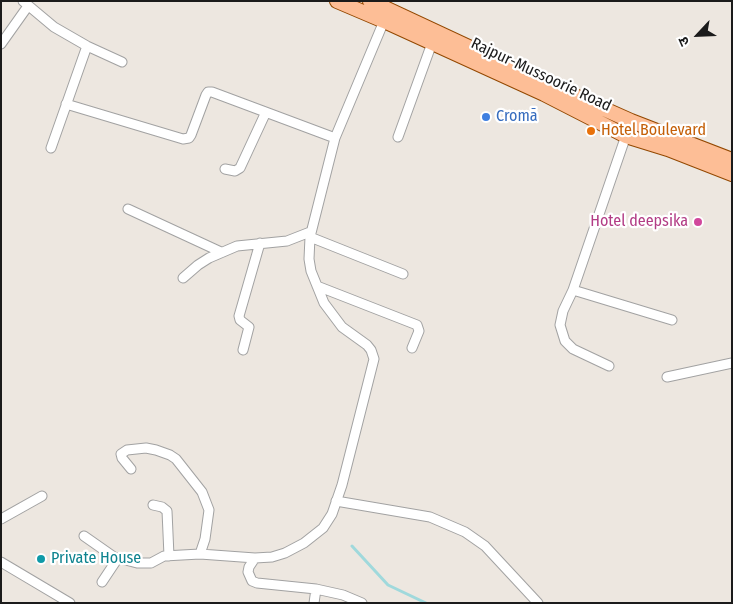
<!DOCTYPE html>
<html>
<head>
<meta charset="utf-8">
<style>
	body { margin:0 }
	#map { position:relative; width:733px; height:604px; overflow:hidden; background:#ede7e0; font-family:"Fira Sans Condensed","Noto Sans Devanagari",sans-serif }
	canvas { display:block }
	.frame { position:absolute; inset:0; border:2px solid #1b1b1b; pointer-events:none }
	.north { position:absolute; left:673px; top:10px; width:50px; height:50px; -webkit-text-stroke:4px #fff; paint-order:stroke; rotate:245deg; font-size:14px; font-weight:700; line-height:20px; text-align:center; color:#1b1b1b }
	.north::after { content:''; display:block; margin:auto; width:18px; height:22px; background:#1b1b1b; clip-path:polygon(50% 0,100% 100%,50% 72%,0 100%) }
</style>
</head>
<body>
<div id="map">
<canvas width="733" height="604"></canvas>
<div class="frame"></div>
<div class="north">उ</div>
</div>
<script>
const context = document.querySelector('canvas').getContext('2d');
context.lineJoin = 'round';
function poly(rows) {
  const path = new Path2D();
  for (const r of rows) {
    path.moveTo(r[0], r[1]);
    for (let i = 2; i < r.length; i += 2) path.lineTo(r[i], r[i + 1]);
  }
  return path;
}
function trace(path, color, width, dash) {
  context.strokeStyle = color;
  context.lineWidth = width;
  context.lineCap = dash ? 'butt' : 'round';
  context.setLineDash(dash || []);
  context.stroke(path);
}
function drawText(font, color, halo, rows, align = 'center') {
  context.font = font + ' "Fira Sans Condensed",sans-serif';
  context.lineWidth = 4.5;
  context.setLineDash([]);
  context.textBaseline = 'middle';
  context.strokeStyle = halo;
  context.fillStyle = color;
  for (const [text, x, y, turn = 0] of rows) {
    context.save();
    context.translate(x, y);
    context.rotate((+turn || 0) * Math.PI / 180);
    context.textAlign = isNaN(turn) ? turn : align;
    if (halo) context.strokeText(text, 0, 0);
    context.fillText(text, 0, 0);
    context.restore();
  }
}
const stream = poly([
	[352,546,388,585,426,603]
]);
const minor = poly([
	[23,1,54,27,87,46,122,62],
	[1,44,28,6],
	[66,104,183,139,189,138,191,135,206,95,208,92,212,92,335,138],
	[398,137,432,43],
	[51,148,87,46],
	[225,169,235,171,240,168,266,112],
	[128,209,221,252],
	[310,237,403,274],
	[183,278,198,265,209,258,237,246,287,241,310,232],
	[317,286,417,325,419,331,412,348],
	[573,290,672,320],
	[243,350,249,327,240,320,239,316,260,243],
	[609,366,573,349,565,341,560,325,563,311,573,290,631,121],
	[667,377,732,363],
	[131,469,122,458,121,454,127,450,146,448,156,450,170,455,176,459,202,492,209,510,205,539,200,554],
	[336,501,430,517,465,532,485,546,538,603],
	[153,505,162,507,167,511,169,556],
	[1,519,42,496],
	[84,536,114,557,137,563,151,563,164,556,200,554,255,558,272,557,285,553,304,543,323,528,332,514,342,485,374,359,371,350,367,345,342,327,324,303,311,271,309,259,310,237,335,138,384,21],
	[255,558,249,567,248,572,252,581,257,583,316,589,343,595,362,603],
	[1,562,70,603],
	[102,582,118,558],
	[314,603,316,589]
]);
const primary = poly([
	[337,1,384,21,544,94,626,136,668,149,732,174],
	[370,1,548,84,631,121,732,160]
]);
const markers = [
	[486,117,5,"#3f7fe0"],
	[591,131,5,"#e8710a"],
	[698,222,5,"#d1479c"],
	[41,559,5,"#0f9aa8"]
];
const streetNames = [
	["Rajpur-Mussoorie Road",541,75,25]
];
const shopNames = [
	["Cromā",496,117]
];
const foodNames = [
	["Hotel Boulevard",601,131]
];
const hotelNames = [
	["Hotel deepsika",688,222]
];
const cultureNames = [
	["Private House",51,559]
];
trace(stream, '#a0d9dc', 3);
trace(minor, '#a2a2a2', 11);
trace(primary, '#934800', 16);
trace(minor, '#fff', 9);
trace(primary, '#fdbe96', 14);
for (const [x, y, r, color] of markers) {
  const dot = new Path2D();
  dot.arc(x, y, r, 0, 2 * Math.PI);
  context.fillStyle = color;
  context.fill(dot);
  trace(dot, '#fff', 2);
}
drawText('16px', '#1b1b1b', '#fff', streetNames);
drawText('16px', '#366cbe', '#fff', shopNames, 'left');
drawText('16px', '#c56008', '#fff', foodNames, 'left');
drawText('16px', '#b23c85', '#fff', hotelNames, 'right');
drawText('16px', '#0d838f', '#fff', cultureNames, 'left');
</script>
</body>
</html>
